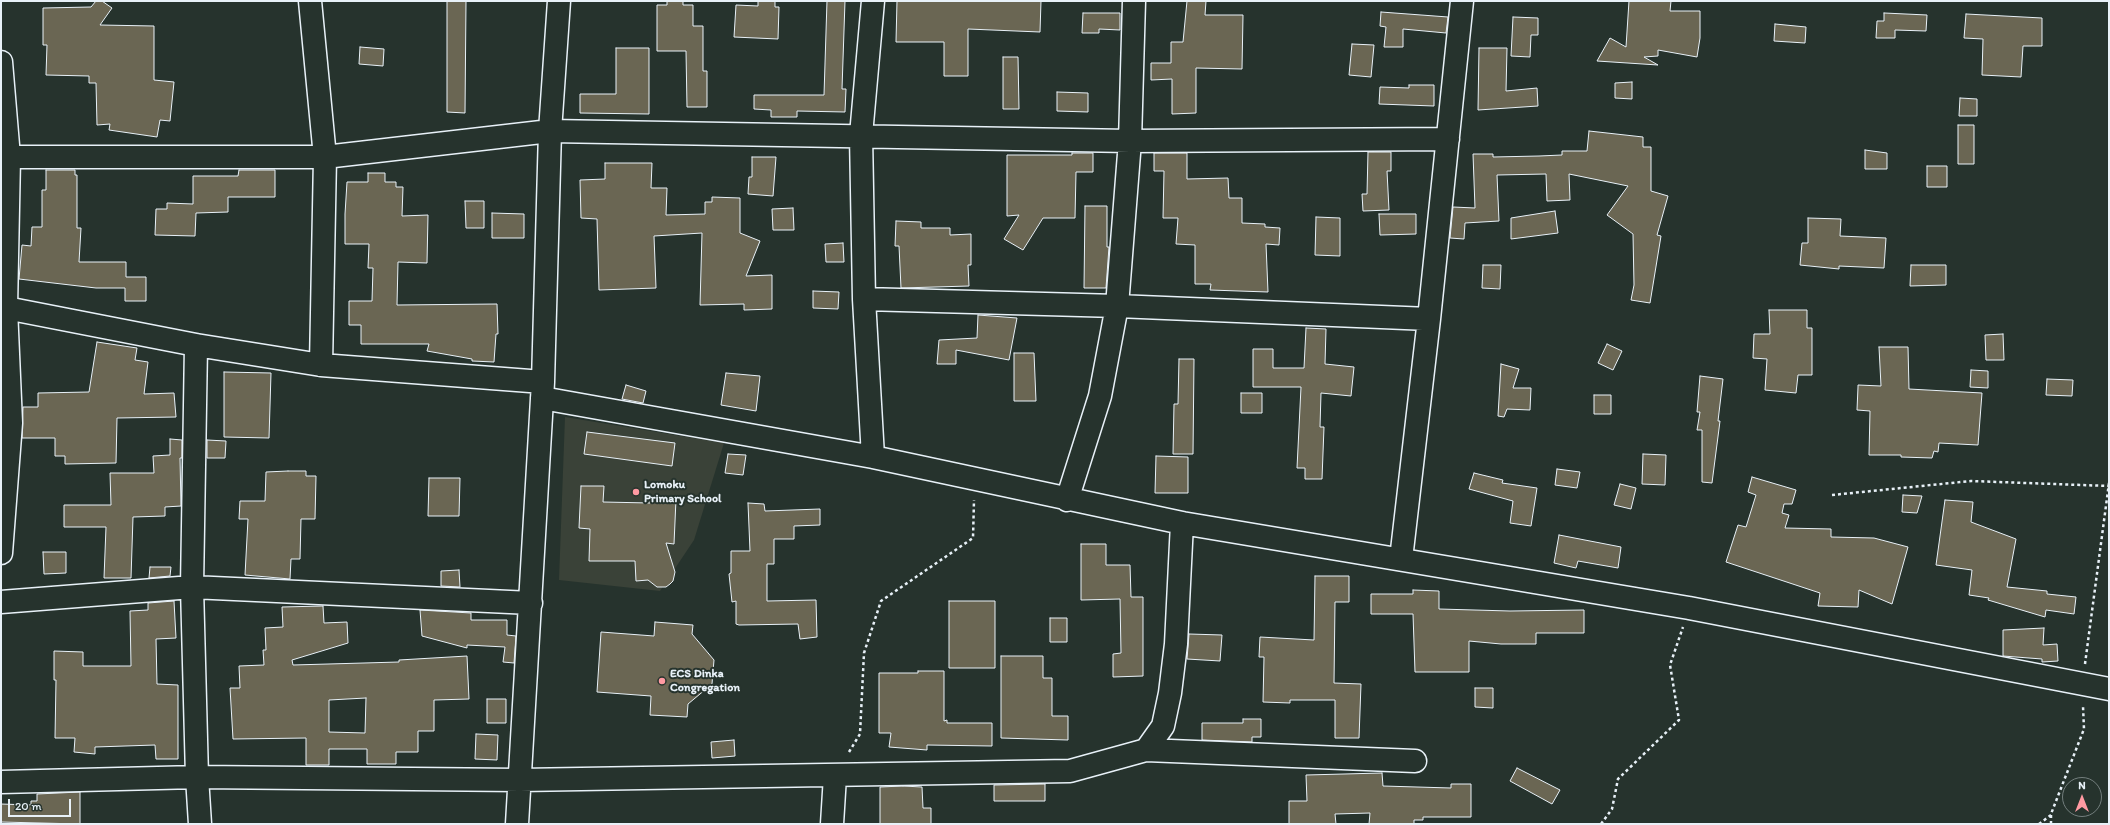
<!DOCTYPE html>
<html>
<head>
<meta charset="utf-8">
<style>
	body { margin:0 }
	#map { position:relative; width:2110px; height:825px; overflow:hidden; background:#26332d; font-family:Itim,sans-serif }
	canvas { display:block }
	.frame { position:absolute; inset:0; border:2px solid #e8f1f8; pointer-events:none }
	.north { position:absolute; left:2062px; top:777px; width:40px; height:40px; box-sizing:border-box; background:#26332d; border:1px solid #747f7e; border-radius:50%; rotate:0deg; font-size:11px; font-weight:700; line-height:16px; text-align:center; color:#e8f1f8 }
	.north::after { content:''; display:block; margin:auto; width:14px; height:18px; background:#ff9aa2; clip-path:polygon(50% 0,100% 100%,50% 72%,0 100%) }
	.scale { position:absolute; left:8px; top:799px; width:63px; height:18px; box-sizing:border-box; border:2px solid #e8f1f8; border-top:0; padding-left:5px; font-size:12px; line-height:14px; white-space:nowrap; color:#e8f1f8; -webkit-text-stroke:3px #26332d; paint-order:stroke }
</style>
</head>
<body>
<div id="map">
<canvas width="2110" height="825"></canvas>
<div class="frame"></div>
<div class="north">N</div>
<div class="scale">20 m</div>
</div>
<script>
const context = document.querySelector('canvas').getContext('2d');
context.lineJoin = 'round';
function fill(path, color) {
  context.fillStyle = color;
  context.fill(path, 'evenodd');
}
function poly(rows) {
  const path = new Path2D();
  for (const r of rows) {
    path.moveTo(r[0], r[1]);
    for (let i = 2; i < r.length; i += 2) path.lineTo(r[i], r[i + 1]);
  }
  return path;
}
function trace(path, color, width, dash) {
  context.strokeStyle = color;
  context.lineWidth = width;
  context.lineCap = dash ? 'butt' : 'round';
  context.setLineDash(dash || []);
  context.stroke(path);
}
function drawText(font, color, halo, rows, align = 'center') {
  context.font = font + ' Itim,sans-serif';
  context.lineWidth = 4;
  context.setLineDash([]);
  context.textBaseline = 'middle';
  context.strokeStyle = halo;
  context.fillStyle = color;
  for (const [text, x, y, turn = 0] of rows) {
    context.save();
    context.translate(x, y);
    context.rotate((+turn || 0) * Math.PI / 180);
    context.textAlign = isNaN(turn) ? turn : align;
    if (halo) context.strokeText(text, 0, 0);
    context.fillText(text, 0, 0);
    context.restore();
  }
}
const built = poly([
	[565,417,724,443,694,540,660,591,559,580]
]);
const building = poly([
	[96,1,102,1,112,8,100,25,154,26,154,80,174,82,170,121,160,120,157,137,109,130,110,124,97,125,96,83,89,83,89,76,46,75,47,45,43,45,43,8,91,7,96,1],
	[447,1,466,1,465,113,447,112,447,1],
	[667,1,683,1,683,5,693,5,693,26,703,26,703,71,707,71,707,107,687,107,686,51,657,51,657,5,667,5,667,1],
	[758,1,775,1,775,7,779,7,778,39,734,37,736,5,758,6,758,1],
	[827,1,845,1,842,89,846,89,845,112,797,111,797,117,771,117,771,110,754,109,754,95,824,95,827,1],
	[897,1,1041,1,1040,32,968,29,968,76,944,76,944,42,896,42,897,1],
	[1187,1,1206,1,1205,15,1243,15,1242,69,1196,68,1196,113,1172,114,1172,79,1151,80,1151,63,1171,63,1171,42,1183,42,1187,1],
	[1629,1,1671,1,1670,11,1700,11,1700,38,1697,57,1658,50,1658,56,1644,57,1658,65,1597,61,1610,38,1626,47,1629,1],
	[1381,12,1448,17,1446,33,1403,29,1403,47,1384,47,1386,27,1380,26,1381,12],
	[1083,13,1120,13,1120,30,1099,29,1099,33,1082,33,1083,13],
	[1884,13,1927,15,1926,31,1895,30,1895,38,1876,38,1877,21,1884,21,1884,13],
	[1966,14,2042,18,2042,46,2023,46,2021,77,1982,75,1983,39,1964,38,1966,14],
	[1513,17,1538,18,1538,35,1531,35,1530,57,1511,56,1513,17],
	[1775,24,1806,27,1805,43,1774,41,1775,24],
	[1352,44,1374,45,1371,77,1349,75,1352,44],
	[360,47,384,49,383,66,359,64,360,47],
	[616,48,649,48,649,114,580,113,580,94,616,94,616,48],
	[1479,48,1507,48,1506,91,1537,88,1538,106,1478,110,1479,48],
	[1003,57,1018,57,1019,109,1003,109,1003,57],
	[1632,82,1632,99,1615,98,1615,83,1632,82],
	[1409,85,1434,85,1434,106,1379,104,1380,87,1409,88,1409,85],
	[1057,92,1088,93,1088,112,1057,111,1057,92],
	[1960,98,1977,99,1977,116,1959,116,1960,98],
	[1958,125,1974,125,1974,164,1958,164,1958,125],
	[1589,131,1643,137,1643,147,1651,147,1651,191,1668,196,1657,235,1661,236,1650,303,1631,300,1634,285,1633,234,1607,215,1628,186,1569,174,1570,200,1547,201,1546,174,1497,175,1499,221,1465,223,1464,239,1450,238,1453,207,1475,208,1473,154,1493,154,1493,157,1539,156,1562,155,1562,151,1587,151,1589,131],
	[1865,150,1887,153,1887,169,1865,169,1865,150],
	[1368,152,1391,152,1391,171,1387,171,1389,210,1363,211,1362,194,1367,194,1368,152],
	[1072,153,1093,153,1093,172,1076,172,1075,218,1043,218,1023,250,1004,239,1019,215,1007,216,1007,155,1072,155,1072,153],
	[1154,153,1187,153,1187,179,1228,178,1229,198,1242,198,1242,223,1265,224,1265,227,1280,228,1279,245,1266,244,1268,292,1210,290,1211,284,1195,284,1195,245,1176,244,1178,218,1163,218,1164,171,1154,171,1154,153],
	[752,157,776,157,773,196,748,194,749,177,752,177,752,157],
	[605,163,652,163,651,188,667,188,666,215,705,214,705,202,712,202,712,197,740,198,740,233,760,241,746,276,772,275,772,309,744,310,744,304,700,305,702,233,654,236,656,288,599,290,597,219,581,218,580,180,605,179,605,163],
	[1927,166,1947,166,1947,187,1927,187,1927,166],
	[46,170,75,170,75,175,77,175,77,228,81,228,79,262,126,262,126,277,146,277,146,301,125,301,125,288,96,288,19,279,22,245,31,246,32,227,42,227,42,190,46,190,46,170],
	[239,170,275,170,275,197,228,197,228,212,196,213,195,236,155,235,156,209,167,209,167,203,193,204,193,176,238,176,239,170],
	[368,173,385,173,385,182,396,182,396,187,403,187,402,216,428,215,427,263,398,262,397,305,497,304,498,334,496,334,494,362,472,361,472,359,427,351,429,344,361,344,361,325,349,325,349,301,372,301,373,268,368,268,369,244,345,244,345,214,347,182,368,182,368,173],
	[465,201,484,201,484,228,466,228,465,201],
	[1085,206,1107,206,1107,247,1109,247,1106,288,1084,288,1085,206],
	[793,208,794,230,773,230,772,209,793,208],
	[1555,211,1558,233,1511,239,1511,218,1555,211],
	[492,213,524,214,524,238,492,238,492,213],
	[1379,214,1416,214,1416,234,1380,235,1379,214],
	[1316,217,1340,218,1340,256,1315,255,1316,217],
	[1808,218,1841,219,1840,236,1886,238,1884,268,1839,266,1839,269,1800,265,1802,243,1808,243,1808,218],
	[896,221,921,222,921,228,950,228,950,235,971,234,971,265,968,265,969,286,901,288,899,246,895,246,896,221],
	[843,243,844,262,826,262,825,244,843,243],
	[1483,265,1501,265,1500,289,1482,288,1483,265],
	[1911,265,1946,265,1946,285,1910,286,1911,265],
	[813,291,839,292,838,309,813,308,813,291],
	[1769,310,1807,310,1807,328,1812,328,1812,375,1798,375,1796,393,1765,390,1767,359,1753,358,1754,334,1770,334,1769,310],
	[978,315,1017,318,1009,360,956,350,956,364,937,364,939,340,977,338,978,315],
	[1306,328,1326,329,1325,364,1354,367,1351,396,1321,393,1320,427,1324,427,1322,479,1305,479,1305,468,1297,468,1301,387,1253,387,1253,349,1273,349,1273,368,1304,368,1306,328],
	[2003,334,2004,360,1986,360,1985,335,2003,334],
	[97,342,137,348,135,360,148,362,144,394,174,393,176,417,117,418,116,463,65,464,65,456,55,456,55,438,22,438,23,407,38,407,38,393,89,392,97,342],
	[1607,344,1622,351,1613,370,1598,363,1607,344],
	[1879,347,1908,347,1909,389,1982,393,1978,445,1939,443,1938,452,1934,451,1932,458,1901,457,1901,455,1869,455,1870,411,1857,410,1858,387,1858,385,1881,386,1879,347],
	[1014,353,1034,353,1036,401,1014,401,1014,353],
	[1179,359,1194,359,1193,454,1173,454,1174,404,1178,404,1179,359],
	[1501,364,1519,369,1513,388,1531,388,1530,410,1507,409,1504,417,1498,416,1501,364],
	[1971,370,1988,371,1988,388,1970,387,1971,370],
	[224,372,271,373,269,438,224,437,224,372],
	[726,373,760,376,756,411,721,405,726,373],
	[1700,376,1723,379,1718,421,1720,421,1712,483,1702,482,1702,430,1697,430,1700,412,1697,412,1700,376],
	[2047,379,2073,380,2072,396,2046,395,2047,379],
	[626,385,646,391,643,403,622,399,626,385],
	[1241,393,1262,393,1262,413,1241,413,1241,393],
	[1594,395,1611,395,1611,414,1594,414,1594,395],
	[587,432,675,443,672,466,584,454,587,432],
	[170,439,182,440,182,458,180,458,181,506,165,507,165,516,133,517,131,578,104,578,106,527,64,527,64,505,111,505,110,473,154,473,153,456,170,455,170,439],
	[207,440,226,441,225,458,207,458,207,440],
	[728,454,746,455,743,475,725,473,728,454],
	[1643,454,1666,455,1665,485,1642,484,1643,454],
	[1156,456,1188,457,1188,493,1155,493,1156,456],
	[1557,469,1580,472,1577,488,1555,485,1557,469],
	[288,471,306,471,306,476,316,476,315,519,301,519,300,559,291,559,290,579,245,575,248,519,239,519,240,501,265,501,266,472,288,471],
	[1474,473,1503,480,1502,483,1537,488,1531,526,1510,523,1513,501,1469,489,1474,473],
	[1752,477,1796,490,1792,504,1784,504,1782,513,1789,515,1785,528,1831,529,1831,537,1874,538,1908,547,1892,604,1859,590,1858,607,1818,606,1820,593,1726,562,1738,525,1746,527,1756,495,1748,492,1752,477],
	[429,478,460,478,459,516,428,516,429,478],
	[1620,484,1636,488,1631,509,1614,505,1620,484],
	[581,486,604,486,603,502,650,503,650,498,676,499,674,544,666,543,675,572,673,581,670,584,666,587,657,587,648,580,636,581,635,561,589,561,590,529,579,528,581,486],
	[1903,495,1922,496,1917,513,1902,512,1903,495],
	[1945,500,1973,502,1971,522,2016,539,2007,587,2047,591,2047,594,2076,597,2074,614,2046,610,2045,617,1988,600,1989,598,1969,595,1972,570,1936,565,1945,500],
	[748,503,764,504,765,511,820,509,820,525,794,526,794,539,774,539,774,564,767,564,767,601,816,600,817,637,800,639,798,624,739,625,736,624,736,601,732,602,729,574,731,573,731,551,750,551,748,503],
	[1559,535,1621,547,1618,568,1578,561,1576,568,1554,563,1559,535],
	[1081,544,1106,544,1106,565,1130,565,1131,597,1143,597,1143,676,1113,677,1113,654,1121,653,1120,599,1081,600,1081,544],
	[43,552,66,552,66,573,44,574,43,552],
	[150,567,171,567,170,576,149,578,150,567],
	[459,570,460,587,441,586,441,571,459,570],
	[1315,576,1349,576,1349,602,1335,602,1334,683,1361,684,1359,738,1335,738,1335,700,1290,700,1290,703,1263,702,1264,657,1259,657,1260,637,1314,640,1315,576],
	[1413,590,1439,591,1439,609,1510,611,1584,610,1584,633,1536,633,1536,644,1501,644,1469,641,1469,672,1415,672,1413,614,1371,614,1371,594,1413,594,1413,590],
	[174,601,176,638,156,639,157,684,178,685,178,759,156,759,155,745,95,747,95,754,74,752,75,738,55,738,56,680,54,680,54,651,83,652,83,666,131,666,130,611,148,610,148,603,174,601],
	[949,601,995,601,995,668,949,668,949,601],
	[323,606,324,623,347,622,348,643,292,660,293,665,399,662,399,660,467,656,469,699,434,700,434,731,418,731,418,752,396,752,396,764,367,764,367,749,329,749,329,765,306,765,306,738,233,739,230,688,240,688,239,666,264,665,263,650,266,650,265,628,283,627,282,607,323,606],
	[366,698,365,733,329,732,329,700,366,698],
	[420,610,471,613,471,620,507,620,507,635,516,636,514,663,503,662,505,647,467,645,467,648,422,636,420,610],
	[1050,618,1067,618,1067,642,1050,642,1050,618],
	[655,622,693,625,692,634,714,660,712,684,688,704,687,717,650,715,651,696,597,692,601,632,654,636,655,622],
	[2044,628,2043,645,2057,644,2058,661,2042,662,2042,659,2003,656,2003,630,2044,628],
	[1189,634,1222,635,1220,661,1187,659,1189,634],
	[1001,656,1043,656,1043,678,1052,678,1052,716,1068,716,1068,740,1001,738,1001,656],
	[918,671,944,671,944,721,947,720,947,723,992,723,992,746,927,745,927,750,889,747,891,733,879,733,879,673,918,673,918,671],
	[1475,688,1493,688,1493,708,1475,707,1475,688],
	[487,699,506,699,506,723,487,723,487,699],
	[1243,719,1261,719,1261,737,1252,737,1252,742,1202,740,1202,723,1243,723,1243,719],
	[476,734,498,735,497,760,475,759,476,734],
	[734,740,735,756,712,758,711,742,734,740],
	[1517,768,1560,790,1552,804,1510,781,1517,768],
	[1382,773,1383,786,1451,788,1451,784,1471,784,1471,817,1423,817,1423,820,1414,820,1414,824,1369,824,1370,813,1335,814,1336,824,1289,824,1289,801,1307,801,1306,775,1382,773],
	[1045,784,1045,801,994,801,994,785,1045,784],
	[903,786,922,787,923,808,931,808,931,824,880,824,880,787,903,786],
	[80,792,80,824,1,822,1,804,31,805,31,801,37,801,37,794,80,792]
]);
const path = poly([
	[1832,495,1971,481,2109,486],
	[2085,664,2109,483],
	[849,752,860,734,864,653,881,601,973,538,974,500],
	[1601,824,1612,809,1618,779,1679,720,1670,665,1683,627],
	[2039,824,2051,815],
	[2051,824,2051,814,2084,729,2083,706]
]);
const minor = poly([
	[310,1,325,157,321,365],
	[1,62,9,157,6,308,11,423,1,553],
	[1,157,325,157,550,131,1130,141,1448,139],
	[864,299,1117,306,1429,319],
	[1,307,196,345,321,365,543,382],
	[196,345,192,587,197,777,200,824],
	[542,398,873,457,1182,523,1689,608,2109,689],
	[873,457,864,299,861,135,873,1],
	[1067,500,1100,396,1117,306,1130,141,1134,1],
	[1401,559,1429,319,1462,1],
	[1,602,192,587,531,603],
	[1146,750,1415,761],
	[1,782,197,777,520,780,1070,771,1146,750,1163,726,1170,693,1176,644,1182,523],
	[517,824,543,382,550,131,559,1],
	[832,824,835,776]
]);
const markers = [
	[636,492,4,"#ff9aa2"],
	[662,681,4,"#ff9aa2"]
];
const poiNames = [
	["Lomoku",644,485],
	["Primary School",644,499],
	["ECS Dinka",670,674],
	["Congregation",670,688]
];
fill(built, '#3a4238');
fill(building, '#6a6653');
trace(building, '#e8f1f8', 1);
trace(minor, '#e8f1f8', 25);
trace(path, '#e8f1f8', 2.5, [3, 3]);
trace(minor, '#26332d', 22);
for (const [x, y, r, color] of markers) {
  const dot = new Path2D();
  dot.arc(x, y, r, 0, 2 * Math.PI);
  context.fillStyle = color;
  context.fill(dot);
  trace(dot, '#26332d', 1.5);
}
drawText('bold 12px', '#e8f1f8', '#26332d', poiNames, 'left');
</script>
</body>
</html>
